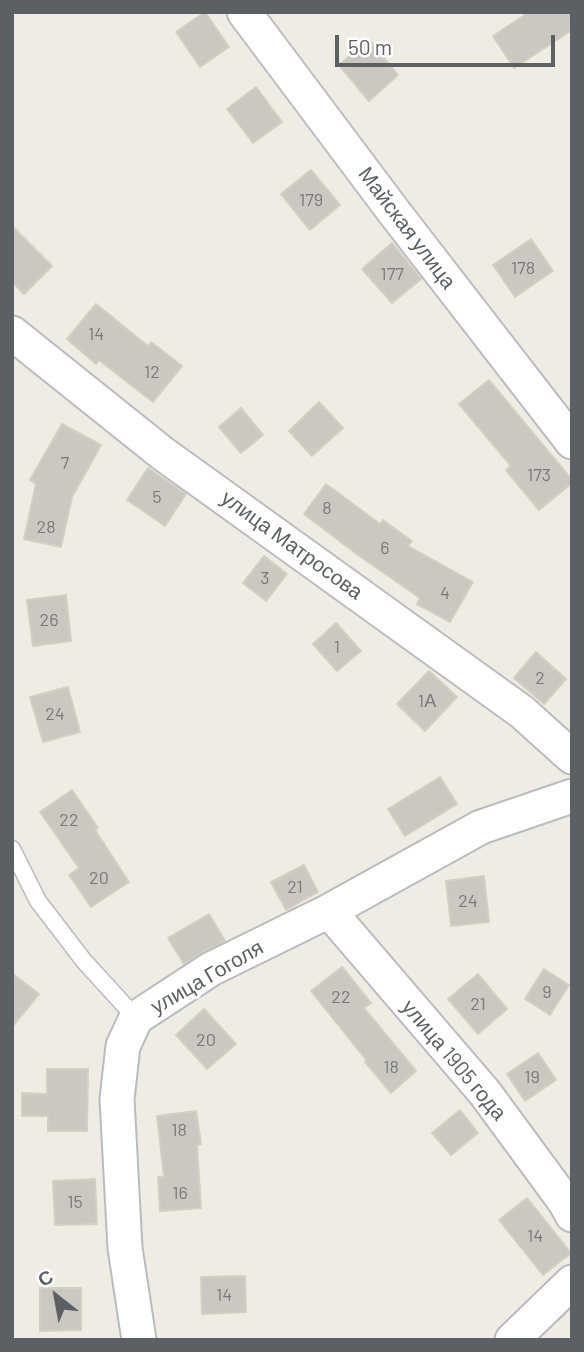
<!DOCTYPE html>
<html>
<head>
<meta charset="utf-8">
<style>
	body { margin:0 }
	#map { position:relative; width:584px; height:1352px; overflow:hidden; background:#efede3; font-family:Barlow,sans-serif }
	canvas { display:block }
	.frame { position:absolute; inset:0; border:14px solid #5b6065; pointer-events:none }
	.north { position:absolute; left:21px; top:1261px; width:70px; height:70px; -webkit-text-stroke:5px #fff; paint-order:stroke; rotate:329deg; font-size:19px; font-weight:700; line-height:28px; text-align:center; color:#5b6065 }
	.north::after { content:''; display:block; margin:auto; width:24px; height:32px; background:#5b6065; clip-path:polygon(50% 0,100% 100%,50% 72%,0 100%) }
	.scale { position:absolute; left:335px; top:35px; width:220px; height:32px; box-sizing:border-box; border:4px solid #5b6065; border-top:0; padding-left:9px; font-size:21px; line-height:24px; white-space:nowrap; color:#5b6065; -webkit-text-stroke:5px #fff; paint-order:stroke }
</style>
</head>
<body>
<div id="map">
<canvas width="584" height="1352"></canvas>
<div class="frame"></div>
<div class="north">С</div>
<div class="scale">50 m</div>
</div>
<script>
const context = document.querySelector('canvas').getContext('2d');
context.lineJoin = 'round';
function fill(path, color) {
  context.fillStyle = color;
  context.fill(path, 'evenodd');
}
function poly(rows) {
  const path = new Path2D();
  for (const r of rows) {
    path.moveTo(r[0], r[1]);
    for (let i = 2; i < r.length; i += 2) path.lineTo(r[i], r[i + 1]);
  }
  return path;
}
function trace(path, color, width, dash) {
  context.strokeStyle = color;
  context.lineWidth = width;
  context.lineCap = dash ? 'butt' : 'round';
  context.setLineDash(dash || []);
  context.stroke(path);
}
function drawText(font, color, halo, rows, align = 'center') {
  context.font = font + ' Barlow,sans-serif';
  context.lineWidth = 6;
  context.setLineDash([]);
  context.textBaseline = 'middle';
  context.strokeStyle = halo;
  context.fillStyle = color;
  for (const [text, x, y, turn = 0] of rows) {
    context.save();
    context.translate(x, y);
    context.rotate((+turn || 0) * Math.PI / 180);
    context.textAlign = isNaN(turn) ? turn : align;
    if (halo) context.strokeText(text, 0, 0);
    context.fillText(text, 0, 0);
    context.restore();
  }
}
const building = poly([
	[205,12,229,47,200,67,176,32,205,12],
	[529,12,572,12,572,30,514,68,493,36,529,12],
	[369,40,398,75,369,101,339,65,369,40],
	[256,87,282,122,253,143,227,109,256,87],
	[311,170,340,205,310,230,281,194,311,170],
	[12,226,52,266,24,294,12,282,12,226],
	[531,239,553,271,515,297,493,265,531,239],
	[392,243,421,279,392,303,362,269,392,243],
	[96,304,148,346,151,342,182,366,153,402,99,360,96,364,67,339,96,304],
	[489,380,572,480,572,483,539,510,506,470,511,466,459,404,489,380],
	[319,402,343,428,312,456,289,431,319,402],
	[241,408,263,435,241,453,219,427,241,408],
	[62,424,101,445,72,497,61,547,24,539,36,484,30,480,62,424],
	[148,468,186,494,165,526,127,500,148,468],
	[326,484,380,524,383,520,412,541,408,546,473,582,450,622,417,604,420,598,358,555,304,514,326,484],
	[264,556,287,574,266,601,243,583,264,556],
	[66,595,71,641,33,646,27,600,66,595],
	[336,623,361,651,337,671,313,644,336,623],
	[536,652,566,679,544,704,514,678,536,652],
	[429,671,457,697,425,731,397,704,429,671],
	[68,687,80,732,43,742,30,697,68,687],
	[440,777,457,804,405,836,388,809,440,777],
	[72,790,98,828,95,830,129,882,91,907,69,875,79,868,40,812,72,790],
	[304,865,318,892,286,910,271,882,304,865],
	[484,876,489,922,451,926,446,881,484,876],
	[209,914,225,941,203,952,184,964,168,938,209,914],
	[342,967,371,1003,364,1008,416,1071,391,1093,365,1062,367,1061,311,991,342,967],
	[544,969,569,985,550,1015,525,999,544,969],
	[12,973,39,994,12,1027,12,973],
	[478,974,507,1009,478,1034,448,999,478,974],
	[204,1009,236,1044,207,1069,176,1035,204,1009],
	[538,1053,556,1080,525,1101,507,1074,538,1053],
	[47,1069,88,1069,87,1131,48,1131,48,1116,22,1116,22,1093,47,1094,47,1069],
	[460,1110,478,1133,451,1155,432,1133,460,1110],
	[196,1111,201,1144,197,1145,201,1208,160,1211,158,1177,164,1177,157,1116,196,1111],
	[95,1179,97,1224,55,1225,53,1181,95,1179],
	[527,1198,571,1253,543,1275,499,1220,527,1198],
	[245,1276,246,1312,202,1314,201,1277,245,1276],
	[40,1288,81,1288,81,1330,40,1331,40,1288]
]);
const service = poly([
	[12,849,38,901,84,961,136,1018]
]);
const minor = poly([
	[244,12,394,212,572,442],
	[12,333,162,453,522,712,572,757],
	[329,911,485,1093,565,1202,572,1215],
	[139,1340,125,1248,117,1099,123,1046,136,1018,211,969,329,911,481,827,572,796],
	[512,1340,572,1282]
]);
const numberNames = [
	["179",311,200],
	["178",523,268],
	["177",392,274],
	["14",96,334],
	["12",152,372],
	["7",65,463],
	["173",539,475],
	["5",157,497],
	["8",327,508],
	["28",46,527],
	["6",385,548],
	["3",265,578],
	["4",445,593],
	["26",49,620],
	["1",337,647],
	["2",540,678],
	["1А",427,701],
	["24",55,714],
	["22",69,820],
	["20",99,878],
	["21",295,887],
	["24",468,901],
	["9",547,992],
	["22",341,997],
	["21",478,1004],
	["20",206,1040],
	["18",391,1067],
	["19",532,1077],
	["18",179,1130],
	["16",180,1193],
	["15",75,1202],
	["14",535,1236],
	["14",224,1295]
];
const streetNames = [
	["Майская улица",407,228,53],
	["улица Матросова",292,545,36],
	["улица Гоголя",207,977,-30],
	["улица 1905 года",454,1060,50]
];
fill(building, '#cac8c0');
trace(building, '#d5cfc1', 2);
trace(service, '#b8bcc1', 19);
trace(minor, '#b8bcc1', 37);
trace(service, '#fff', 16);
trace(minor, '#fff', 33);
drawText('18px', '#777a7c', null, numberNames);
drawText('21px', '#5b6065', '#fff', streetNames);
</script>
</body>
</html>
